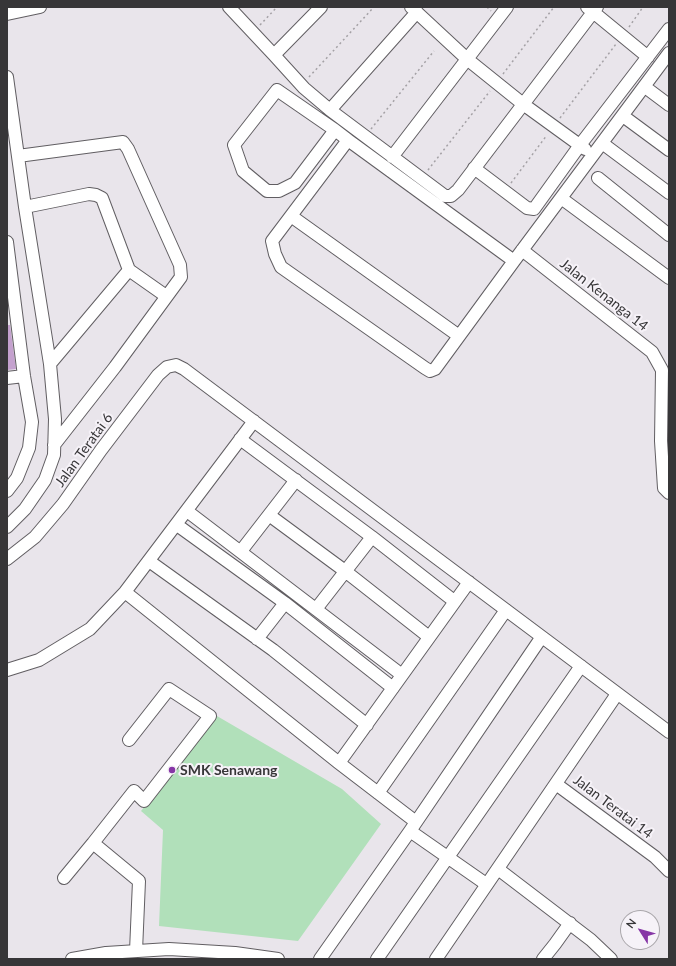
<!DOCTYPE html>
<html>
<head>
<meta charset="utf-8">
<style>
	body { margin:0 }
	#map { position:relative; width:676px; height:966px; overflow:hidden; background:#e9e5eb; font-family:Lato,sans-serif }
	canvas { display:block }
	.frame { position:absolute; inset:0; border:8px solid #373638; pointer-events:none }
	.north { position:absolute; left:620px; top:910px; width:40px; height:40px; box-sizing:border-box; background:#f6f2f8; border:1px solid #aaa7ab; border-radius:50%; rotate:307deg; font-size:11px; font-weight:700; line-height:16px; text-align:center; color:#373638 }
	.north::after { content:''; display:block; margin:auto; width:14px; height:18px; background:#8636a6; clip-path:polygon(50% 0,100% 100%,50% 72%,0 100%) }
</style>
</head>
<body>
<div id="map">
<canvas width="676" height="966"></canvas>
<div class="frame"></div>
<div class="north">N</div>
</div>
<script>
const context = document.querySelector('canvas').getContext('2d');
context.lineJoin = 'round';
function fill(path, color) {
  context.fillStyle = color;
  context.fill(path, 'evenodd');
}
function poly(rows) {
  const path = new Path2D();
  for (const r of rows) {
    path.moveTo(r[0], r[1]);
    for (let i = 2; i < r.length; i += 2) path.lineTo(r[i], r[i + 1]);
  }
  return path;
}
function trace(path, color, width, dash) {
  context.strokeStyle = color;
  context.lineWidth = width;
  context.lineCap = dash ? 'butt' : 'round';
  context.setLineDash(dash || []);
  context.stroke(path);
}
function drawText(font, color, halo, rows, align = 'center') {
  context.font = font + ' Lato,sans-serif';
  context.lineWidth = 4;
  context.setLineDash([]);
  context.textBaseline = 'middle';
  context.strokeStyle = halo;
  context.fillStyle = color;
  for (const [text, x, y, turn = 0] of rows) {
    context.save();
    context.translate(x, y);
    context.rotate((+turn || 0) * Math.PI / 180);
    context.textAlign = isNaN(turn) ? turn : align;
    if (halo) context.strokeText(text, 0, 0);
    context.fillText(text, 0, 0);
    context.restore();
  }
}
const green = poly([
	[217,716,342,789,381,824,298,941,159,926,163,830,141,811]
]);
const building = poly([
	[7,325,10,325,16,369,7,370]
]);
const path = poly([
	[487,7,491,11],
	[260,25,277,7],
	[629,27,643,7],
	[503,74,554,7],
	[309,77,374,7],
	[560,118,616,44],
	[371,129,434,51],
	[428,170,490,91],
	[511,183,547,135]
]);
const minor = poly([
	[229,7,274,55,304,88,330,110,445,196,451,196,458,190,597,7],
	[411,7,467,59,523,104,585,149],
	[587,7,648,57],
	[7,14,40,7],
	[274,55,321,7],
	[7,77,25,207,50,364,55,419,54,455,45,480,25,509,7,527],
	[645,87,669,105],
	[330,110,417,12],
	[623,116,669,150],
	[335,130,295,183,279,191,267,191,243,171,234,145,277,90,335,130,348,140],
	[602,143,669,193],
	[18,156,123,142,128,149,180,265,181,277,115,367,54,445],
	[392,157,507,7],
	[474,168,527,208,534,209,580,145,669,29],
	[598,178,669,235],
	[561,198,669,278],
	[25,207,89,194,96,195,102,198,129,270,166,296],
	[291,216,459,336],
	[7,242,24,376,32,422,29,448,17,478,7,491],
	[522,250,652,352,662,370,661,441,664,488,669,493],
	[514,261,348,140,272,241,275,254,281,267,425,368,430,371,435,369,514,261,669,53],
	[50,364,129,270],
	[7,378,24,376],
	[240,439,372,537,454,601],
	[187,511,402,675],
	[269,515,345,571,429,637],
	[177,525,285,603,393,688],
	[241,551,296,480],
	[7,559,35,537,63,504,101,450,158,375,167,367,176,365,184,369,669,732],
	[149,561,273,650,367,725],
	[125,592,339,763,416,822],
	[316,609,372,537],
	[257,639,285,603],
	[7,670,39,660,90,629,125,592,254,421],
	[339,763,469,582],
	[556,784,655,857,669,871],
	[378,793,506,610],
	[410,831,486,884],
	[93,843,139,881,136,951],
	[498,869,591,940,611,959],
	[64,878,93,843,134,791,144,801,210,716,169,689,129,740],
	[72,959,106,953,169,949,235,953],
	[234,959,235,953,278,959],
	[320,959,410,831,541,638],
	[377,959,581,666],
	[436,959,617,694],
	[543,959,555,944,570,923]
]);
const markers = [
	[172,770,4,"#8636a6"]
];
const streetNames = [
	["Jalan Kenanga 14",604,295,38],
	["Jalan Teratai 6",84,450,-54],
	["Jalan Teratai 14",613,807,37]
];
const poiNames = [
	["SMK Senawang",180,770]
];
fill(green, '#b1e0ba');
fill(building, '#c4a1ce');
trace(minor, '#615e62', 14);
trace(path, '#a4a1a5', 1.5, [2, 3]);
trace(minor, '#fff', 12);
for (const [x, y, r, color] of markers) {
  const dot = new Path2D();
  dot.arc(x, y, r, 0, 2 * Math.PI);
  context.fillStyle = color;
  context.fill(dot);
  trace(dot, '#f6f2f8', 1.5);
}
drawText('14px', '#373638', '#f6f2f8', streetNames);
drawText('bold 14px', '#373638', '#f6f2f8', poiNames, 'left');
</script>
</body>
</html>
